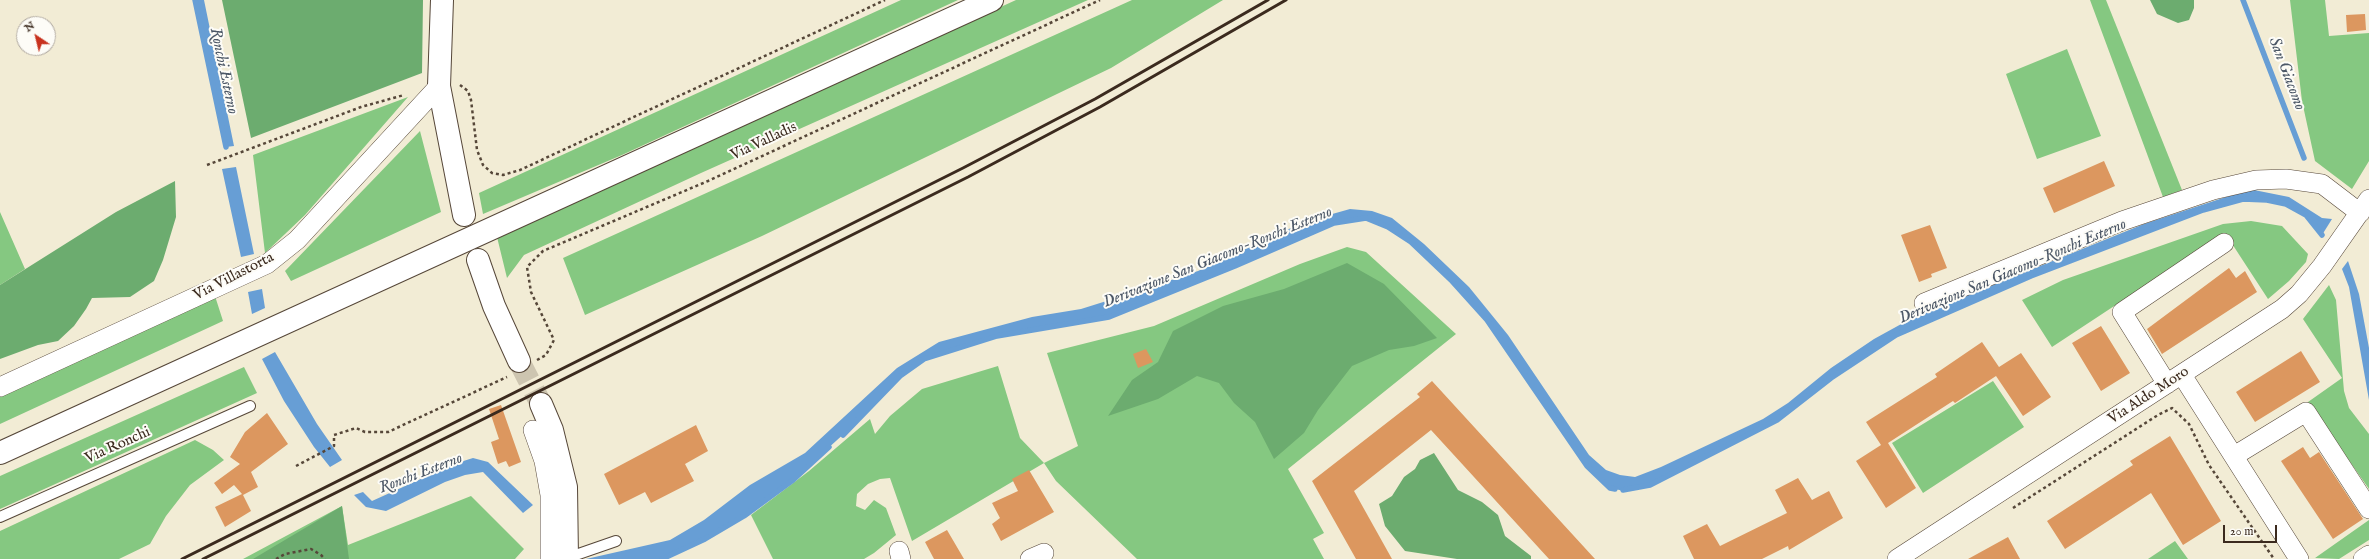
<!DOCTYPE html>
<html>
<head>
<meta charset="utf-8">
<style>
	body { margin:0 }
	#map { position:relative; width:2369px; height:559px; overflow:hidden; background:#f2ecd5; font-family:"IM FELL English",serif }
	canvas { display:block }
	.north { position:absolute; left:16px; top:16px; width:40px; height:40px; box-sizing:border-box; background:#fdfcf7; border:1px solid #afa8a0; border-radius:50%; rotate:325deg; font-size:11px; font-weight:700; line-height:16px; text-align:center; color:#3b2a1e }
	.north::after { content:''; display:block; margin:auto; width:14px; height:18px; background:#c8321e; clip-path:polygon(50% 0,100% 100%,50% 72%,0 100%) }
	.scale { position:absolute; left:2223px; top:525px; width:54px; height:18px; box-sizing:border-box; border:2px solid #3b2a1e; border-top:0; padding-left:5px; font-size:12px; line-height:14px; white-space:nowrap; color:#3b2a1e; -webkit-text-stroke:3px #fdfcf7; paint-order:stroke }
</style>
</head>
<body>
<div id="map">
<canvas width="2369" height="559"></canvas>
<div class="north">N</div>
<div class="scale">20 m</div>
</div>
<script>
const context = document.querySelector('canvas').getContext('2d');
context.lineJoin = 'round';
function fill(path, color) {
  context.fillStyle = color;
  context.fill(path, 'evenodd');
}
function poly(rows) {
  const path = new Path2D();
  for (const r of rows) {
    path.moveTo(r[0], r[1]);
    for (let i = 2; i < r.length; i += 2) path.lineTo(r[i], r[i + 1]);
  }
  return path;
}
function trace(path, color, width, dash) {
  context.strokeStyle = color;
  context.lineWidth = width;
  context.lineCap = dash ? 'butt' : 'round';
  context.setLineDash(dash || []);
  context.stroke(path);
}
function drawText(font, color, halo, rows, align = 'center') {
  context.font = font + ' "IM FELL English",serif';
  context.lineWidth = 4;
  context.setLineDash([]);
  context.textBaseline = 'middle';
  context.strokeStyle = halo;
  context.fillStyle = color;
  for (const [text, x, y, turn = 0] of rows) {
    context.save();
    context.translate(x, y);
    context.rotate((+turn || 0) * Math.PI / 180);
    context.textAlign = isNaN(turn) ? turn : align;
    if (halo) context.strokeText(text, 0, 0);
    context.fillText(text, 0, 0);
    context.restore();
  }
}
const green = poly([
	[901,0,958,0,622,155,483,214,479,193],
	[1016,0,1088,0,701,173,524,255,507,278,497,237],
	[1132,0,1223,0,1111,68,762,236,585,315,563,258],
	[2090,0,2106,0,2182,190,2163,197],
	[2290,0,2325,0,2329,36,2369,33,2369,161,2352,189,2315,161,2302,101],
	[2067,49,2101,136,2037,159,2006,74],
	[408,97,305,215,265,253,253,155],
	[420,131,441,212,291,281,285,271],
	[0,212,25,269,0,285],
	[2251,221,2282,226,2308,254,2306,262,2289,281,2268,299,2225,233,2052,347,2022,300,2063,280,2223,224],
	[1347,247,1366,252,1456,334,1288,469,1324,533,1313,539,1324,559,1137,559,1056,481,1044,463,912,541,890,478,880,479,868,484,857,494,856,506,865,510,874,500,886,508,896,535,874,553,864,559,773,559,751,515,809,471,870,419,875,434,890,416,922,389,998,366,1020,438,1044,463,1078,446,1047,353,1154,326,1300,264],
	[2329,285,2336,300,2344,391,2349,408,2369,434,2369,489,2308,402,2342,378,2303,319],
	[215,296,223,321,0,424,0,395],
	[244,367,257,393,0,509,0,476],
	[1993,381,2024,427,1923,493,1892,443],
	[195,440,213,450,224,460,190,485,166,516,150,544,119,559,0,559,0,531],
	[471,496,524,549,515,559,243,559,342,506,348,545],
	[2369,520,2369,540,2339,559,2315,558],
	[2175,541,2188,559,2148,559]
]);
const forest = poly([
	[222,0,423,0,422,73,251,138],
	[2150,0,2194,0,2194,8,2189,20,2178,23,2157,14],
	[175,181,176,217,163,260,154,281,130,297,92,298,86,309,74,326,58,341,38,345,0,359,0,285,116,212],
	[1347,263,1384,284,1437,338,1414,346,1389,350,1352,366,1318,410,1304,433,1274,459,1255,422,1234,403,1219,383,1197,376,1158,399,1108,416,1132,380,1158,362,1173,331,1223,306,1284,289],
	[1434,453,1458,490,1482,502,1498,515,1505,536,1531,556,1531,559,1457,559,1405,551,1385,526,1379,504,1392,496,1404,477,1415,469,1420,460],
	[342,506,349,559,253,559]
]);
const water = poly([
	[195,0,204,0,234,146,226,147],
	[236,167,254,254,241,257,222,169],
	[2254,190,2289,197,2322,218,2332,219,2322,235,2306,215,2287,204,2267,200,2243,199,2203,210,2031,276,1896,335,1831,378,1777,420,1650,485,1624,491,1610,488,1587,466,1487,320,1451,280,1411,242,1388,227,1366,218,1334,223,1235,266,1109,317,997,336,924,359,900,376,847,431,793,480,744,516,705,539,662,559,586,559,670,540,704,520,750,485,805,453,897,368,939,342,1032,317,1081,309,1132,293,1198,271,1304,222,1350,209,1372,211,1392,218,1424,244,1469,287,1508,335,1589,455,1606,470,1620,475,1635,477,1661,467,1763,419,1788,403,1831,368,1874,339,1914,317,2144,224,2232,195],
	[2348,261,2359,294,2369,348,2369,400,2349,287,2342,269],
	[262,289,265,308,252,314,248,292],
	[275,352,317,424,342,460,330,467,314,447,284,401,262,359],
	[473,458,488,462,533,505,523,513,483,472,465,475,445,482,386,511,366,507,354,495,363,492,372,501,454,464]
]);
const stream = poly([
	[195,0,226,147],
	[2243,0,2304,158],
	[843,435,900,376,924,359,997,336,1109,317,1235,266,1334,223,1366,218,1388,227,1411,242,1451,280,1487,320,1587,466,1610,488,1615,489],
	[1623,490,1650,485,1777,420,1831,378,1896,335,2031,276,2203,210,2243,199,2267,200,2286,204,2306,215,2322,235],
	[662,559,705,539,744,516,793,480,829,447]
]);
const building = poly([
	[2365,14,2366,30,2347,32,2346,15],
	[2104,161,2115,186,2054,213,2043,188],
	[1930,225,1947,268,1931,274,1932,277,1919,282,1901,235],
	[2229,268,2236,278,2245,271,2257,292,2162,354,2147,329],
	[2101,326,2130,373,2101,391,2072,343],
	[1982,342,1999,367,2021,353,2051,397,2023,416,1996,376,1955,403,1953,401,1888,443,1916,488,1886,508,1856,461,1881,445,1866,422,1937,377,1935,374],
	[1146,349,1153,362,1138,368,1133,354],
	[2301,351,2320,382,2255,422,2236,392],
	[1432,381,1595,559,1549,559,1431,430,1354,491,1392,559,1356,559,1312,481,1420,397,1417,394],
	[501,405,521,462,509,467,506,461,498,464,491,442,499,439,489,409],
	[267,413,288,444,251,472,258,487,243,495,251,511,225,527,215,507,242,494,234,485,222,494,214,483,240,464,230,457,245,432],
	[696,425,708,451,685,464,694,481,651,503,645,492,619,505,604,474],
	[2170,436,2221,521,2183,545,2151,493,2065,549,2047,521,2133,465,2130,461],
	[2303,447,2310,458,2319,452,2363,519,2333,539,2281,461],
	[1029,470,1054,512,1001,541,992,524,1000,518,992,503,1018,491,1012,479],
	[1798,478,1812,500,1829,491,1843,518,1789,550,1788,546,1762,559,1694,559,1683,536,1707,524,1720,546,1787,513,1775,490],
	[947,530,964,559,934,559,925,542],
	[2008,537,2020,559,1968,559]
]);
const tertiaryTunnel = poly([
	[519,361,541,404]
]);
const path = poly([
	[460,85,468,91,471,100,477,150,483,165,492,173,503,175,520,170,885,0],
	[207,165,361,107,404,95],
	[537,360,546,355,554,340,531,292,527,267,543,251,708,181,1100,0],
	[296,466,334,446,334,435,356,428,365,432,388,432,507,377],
	[2013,508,2158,415,2172,408,2189,424,2209,465,2274,559],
	[276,559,285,554,311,549,321,555,325,559]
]);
const service = poly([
	[0,517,250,406],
	[567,558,616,541]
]);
const minor = poly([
	[1924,303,2122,221,2213,190,2256,180,2286,179,2322,184,2360,213],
	[2182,375,2299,559],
	[2167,384,2122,312,2224,243],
	[0,387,267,264,297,240,439,86],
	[533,430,544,461,550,495,550,559],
	[2234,456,2306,412,2369,509],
	[899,551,901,559],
	[1030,559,1044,553],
	[1897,559,2282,309,2299,294,2322,266,2369,199],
	[2363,559,2369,555]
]);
const tertiary = poly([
	[442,0,439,86,464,215],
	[478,260,494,306,519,361],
	[541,404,552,430,566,487,567,559]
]);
const trunk = poly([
	[0,453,992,0]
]);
const rail = poly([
	[182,559,963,168,1095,99,1268,0],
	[203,559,968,177,1100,107,1286,0]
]);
const streetNames = [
	["Via Valladis",764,142,-25],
	["Via Villastorta",234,277,-27],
	["Via Aldo Moro",2149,396,-33],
	["Via Ronchi",118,446,-24]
];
const waterNames = [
	["Ronchi Esterno",223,71,78],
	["San Giacomo",2286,74,69],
	["Derivazione San Giacomo-Ronchi Esterno",1218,258,-22],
	["Derivazione San Giacomo-Ronchi Esterno",2013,272,-23],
	["Ronchi Esterno",421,474,-21]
];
fill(green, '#85c881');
fill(forest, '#6cac6f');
fill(water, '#679ed5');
trace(stream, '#679ed5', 5.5);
fill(building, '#dc975f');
trace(tertiaryTunnel, '#cdc5b0', 22, [22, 11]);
trace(service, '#564739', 12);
trace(minor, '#564739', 20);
trace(tertiary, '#564739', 24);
trace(trunk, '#564739', 24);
trace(path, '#564739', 2.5, [3, 3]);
trace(service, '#fff', 10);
trace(minor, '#fff', 19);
trace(tertiary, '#fff', 22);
trace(trunk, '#fff', 22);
trace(rail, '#3b2a1e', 3);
drawText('15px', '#3b2a1e', '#fdfcf7', streetNames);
drawText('italic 16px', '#4d5867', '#fdfcf7', waterNames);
</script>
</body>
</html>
